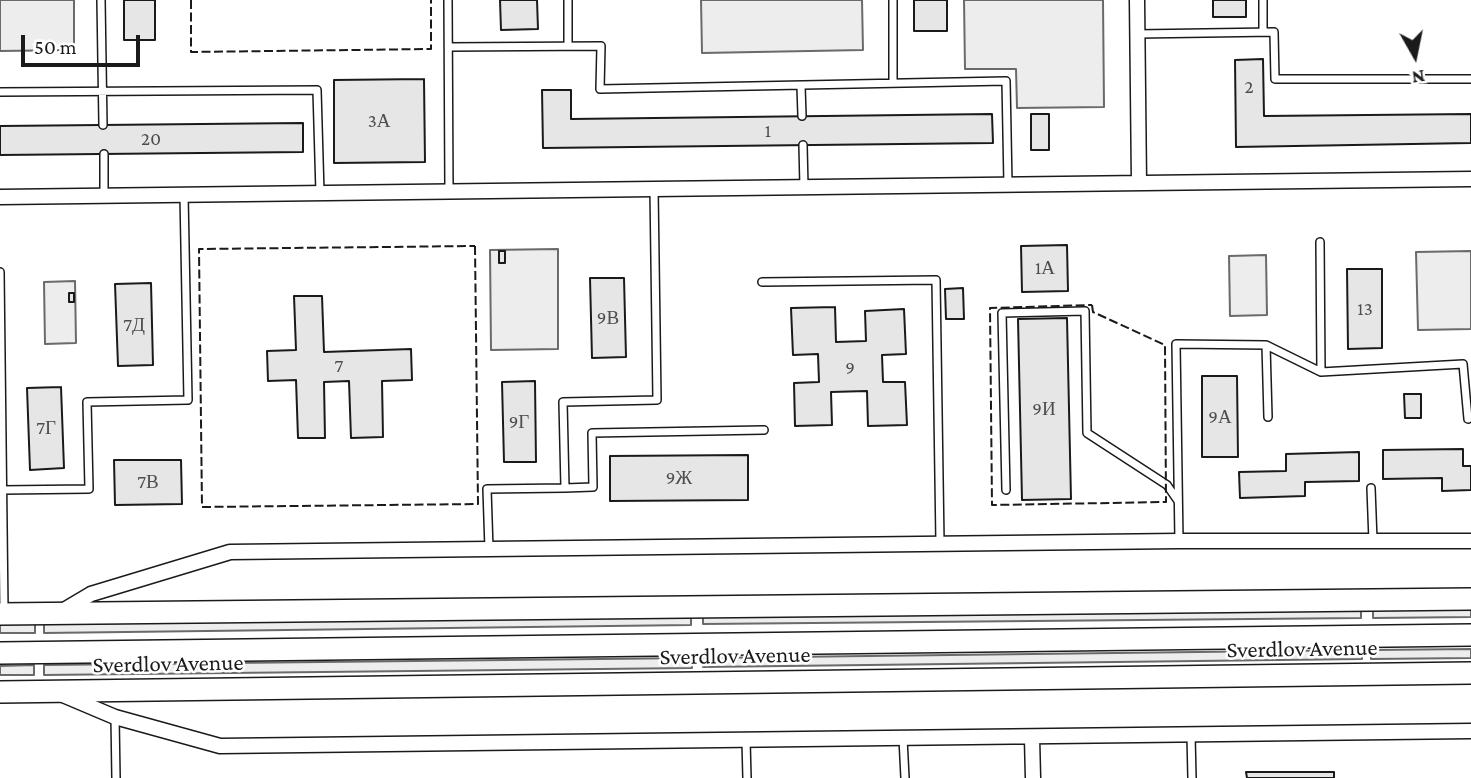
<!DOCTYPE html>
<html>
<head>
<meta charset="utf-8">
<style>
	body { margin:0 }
	#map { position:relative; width:1471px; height:778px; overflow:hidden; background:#fff; font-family:"Crimson Pro",serif }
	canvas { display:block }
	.north { position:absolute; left:1380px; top:21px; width:70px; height:70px; -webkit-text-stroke:5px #fff; paint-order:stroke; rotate:171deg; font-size:19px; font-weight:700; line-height:28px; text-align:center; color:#1a1a1a }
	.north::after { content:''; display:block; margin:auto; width:24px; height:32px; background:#1a1a1a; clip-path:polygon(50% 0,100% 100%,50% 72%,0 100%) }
	.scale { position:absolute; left:21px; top:35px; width:119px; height:32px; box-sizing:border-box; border:4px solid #1a1a1a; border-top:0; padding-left:9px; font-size:21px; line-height:24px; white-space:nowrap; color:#1a1a1a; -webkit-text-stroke:5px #fff; paint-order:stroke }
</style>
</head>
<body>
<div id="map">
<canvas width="1471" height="778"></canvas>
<div class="north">N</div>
<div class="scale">50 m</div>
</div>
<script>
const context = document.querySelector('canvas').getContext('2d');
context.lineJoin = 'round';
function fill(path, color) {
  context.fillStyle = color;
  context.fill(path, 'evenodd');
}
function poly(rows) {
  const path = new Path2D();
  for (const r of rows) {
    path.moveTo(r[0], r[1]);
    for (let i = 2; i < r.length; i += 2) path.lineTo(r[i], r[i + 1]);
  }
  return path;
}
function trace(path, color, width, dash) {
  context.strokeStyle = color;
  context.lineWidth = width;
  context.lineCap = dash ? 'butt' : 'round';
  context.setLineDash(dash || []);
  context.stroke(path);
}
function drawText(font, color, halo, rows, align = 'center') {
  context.font = font + ' "Crimson Pro",serif';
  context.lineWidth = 5;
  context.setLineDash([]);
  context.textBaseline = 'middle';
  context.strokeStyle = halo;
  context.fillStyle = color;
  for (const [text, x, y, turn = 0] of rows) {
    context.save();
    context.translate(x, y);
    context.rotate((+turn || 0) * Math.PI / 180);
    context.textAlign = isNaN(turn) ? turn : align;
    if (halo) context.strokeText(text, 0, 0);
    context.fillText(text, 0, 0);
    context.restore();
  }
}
const green = poly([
	[0,0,74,0,74,50,0,51,0,0],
	[701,0,862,0,863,50,702,53,701,0],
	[964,0,1103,0,1104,107,1017,108,1016,69,965,69,964,0],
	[558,249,558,349,491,350,490,250,558,249],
	[1471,251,1471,329,1418,330,1416,252,1471,251],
	[1266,255,1267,315,1230,316,1229,256,1266,255],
	[75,281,76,343,45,344,44,282,75,281],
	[1471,607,1471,617,1373,618,1373,608,1471,607],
	[1361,608,1361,618,703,624,703,615,1361,608],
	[691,616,691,625,44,633,44,624,691,616],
	[35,623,35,633,0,633,0,624,35,623],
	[1471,649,1471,658,1371,659,1371,650,1471,649],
	[1362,650,1362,659,703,667,703,658,1362,650],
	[692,658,692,668,44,675,44,665,692,658],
	[34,665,34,675,0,675,0,666,34,665]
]);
const building = poly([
	[124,0,155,0,155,40,124,40,124,0],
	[500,0,537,0,538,29,501,30,500,0],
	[914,0,947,0,947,31,914,31,914,0],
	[1213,0,1246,0,1246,17,1213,17,1213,0],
	[1263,59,1264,116,1471,114,1471,143,1236,147,1235,60,1263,59],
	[424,79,425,162,334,163,334,80,424,79],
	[542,90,571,90,571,119,992,114,993,143,543,148,542,90],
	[1031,114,1049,114,1049,150,1031,150,1031,114],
	[303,123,303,152,0,155,0,126,303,123],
	[1067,245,1068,291,1022,292,1021,246,1067,245],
	[499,251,505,251,505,263,499,263,499,251],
	[1347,269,1382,269,1382,348,1348,349,1347,269],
	[590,278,624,278,626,357,592,358,590,278],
	[151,283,153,365,118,366,115,284,151,283],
	[963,288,964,319,946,319,945,289,963,288],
	[69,293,74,293,74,302,69,302,69,293],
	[294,296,322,296,324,352,411,349,412,380,382,381,383,437,351,438,349,381,324,382,325,438,298,438,296,380,268,381,267,351,296,350,294,296],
	[835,307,836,342,866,341,865,311,904,309,906,354,882,355,883,382,905,382,907,425,868,426,867,391,831,392,832,425,795,426,794,383,819,382,818,354,793,355,791,308,835,307],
	[1067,318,1071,499,1022,500,1018,319,1067,318],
	[1202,376,1237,376,1238,457,1202,457,1202,376],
	[535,381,536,462,504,462,502,382,535,381],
	[61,387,64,468,30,470,27,388,61,387],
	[1404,394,1421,394,1421,418,1405,418,1404,394],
	[1463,449,1463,466,1471,466,1471,490,1442,491,1442,478,1383,479,1383,450,1463,449],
	[1359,452,1359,481,1305,482,1305,496,1240,498,1239,472,1286,471,1286,454,1359,452],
	[748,455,748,500,610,501,610,456,748,455],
	[114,460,181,460,182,504,115,505,114,460],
	[1246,772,1334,772,1334,778,1247,778,1246,772]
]);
const lane = poly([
	[101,0,103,125],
	[448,0,449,191],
	[568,0,568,46],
	[893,0,893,83],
	[1263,32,1263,0],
	[1137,34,1274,32,1275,79,1471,79],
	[449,47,601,46,600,89,1006,81,1008,185],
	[801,86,802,116],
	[0,92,317,90,320,193],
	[803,145,804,187],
	[104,154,104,195],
	[1320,242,1321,372],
	[0,272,4,610],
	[762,282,936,280,940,543],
	[1266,345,1268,417],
	[565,488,593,487,592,433,764,430],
	[1371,488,1373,541],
	[2,490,89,489,87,402,188,400,184,195],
	[1006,490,1002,313,1085,311,1087,433,1167,485,1178,501],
	[1179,541,1176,344,1266,345,1321,372,1463,364,1468,419],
	[489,549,487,489,565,488,563,402,657,400,654,189],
	[115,717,116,778],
	[1191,735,1192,778],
	[903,738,905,778],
	[746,740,747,778]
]);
const street = poly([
	[1137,0,1139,183],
	[0,197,1471,179],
	[59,613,91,594,230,552,1179,541,1471,541],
	[63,695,115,717,220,746,1471,731],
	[1032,738,1033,778]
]);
const secondary = poly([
	[0,614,1471,599],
	[0,653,1471,635],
	[0,692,1471,673]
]);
const fence = poly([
	[191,0,191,52,431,49,431,0],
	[475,246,478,504,202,507,199,249,475,246],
	[1092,305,1093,312,1165,345,1166,502,992,505,990,308,1092,305]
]);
const numberNames = [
	["2",1249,87],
	["3А",379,121],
	["1",768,131],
	["20",151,139],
	["1А",1045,268],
	["13",1365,309],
	["9В",608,318],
	["7Д",134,325],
	["7",339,366],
	["9",850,368],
	["9И",1044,409],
	["9А",1220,417],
	["9Г",519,422],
	["7Г",46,428],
	["9Ж",679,478],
	["7В",148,482]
];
const streetNames = [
	["Sverdlov Avenue",1302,649,-1],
	["Sverdlov Avenue",735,656,-1],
	["Sverdlov Avenue",168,664,-1]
];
fill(green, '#ededed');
trace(green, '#6a6a6a', 2);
fill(building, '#e6e6e6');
trace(building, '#1a1a1a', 2);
trace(lane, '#1a1a1a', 10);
trace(street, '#1a1a1a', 17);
trace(secondary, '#1a1a1a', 24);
trace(lane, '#fff', 7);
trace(street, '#fff', 14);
trace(secondary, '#fff', 21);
trace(fence, '#1a1a1a', 2, [9, 3.5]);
drawText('19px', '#4d4d4d', null, numberNames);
drawText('23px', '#1a1a1a', '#fff', streetNames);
</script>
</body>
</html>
